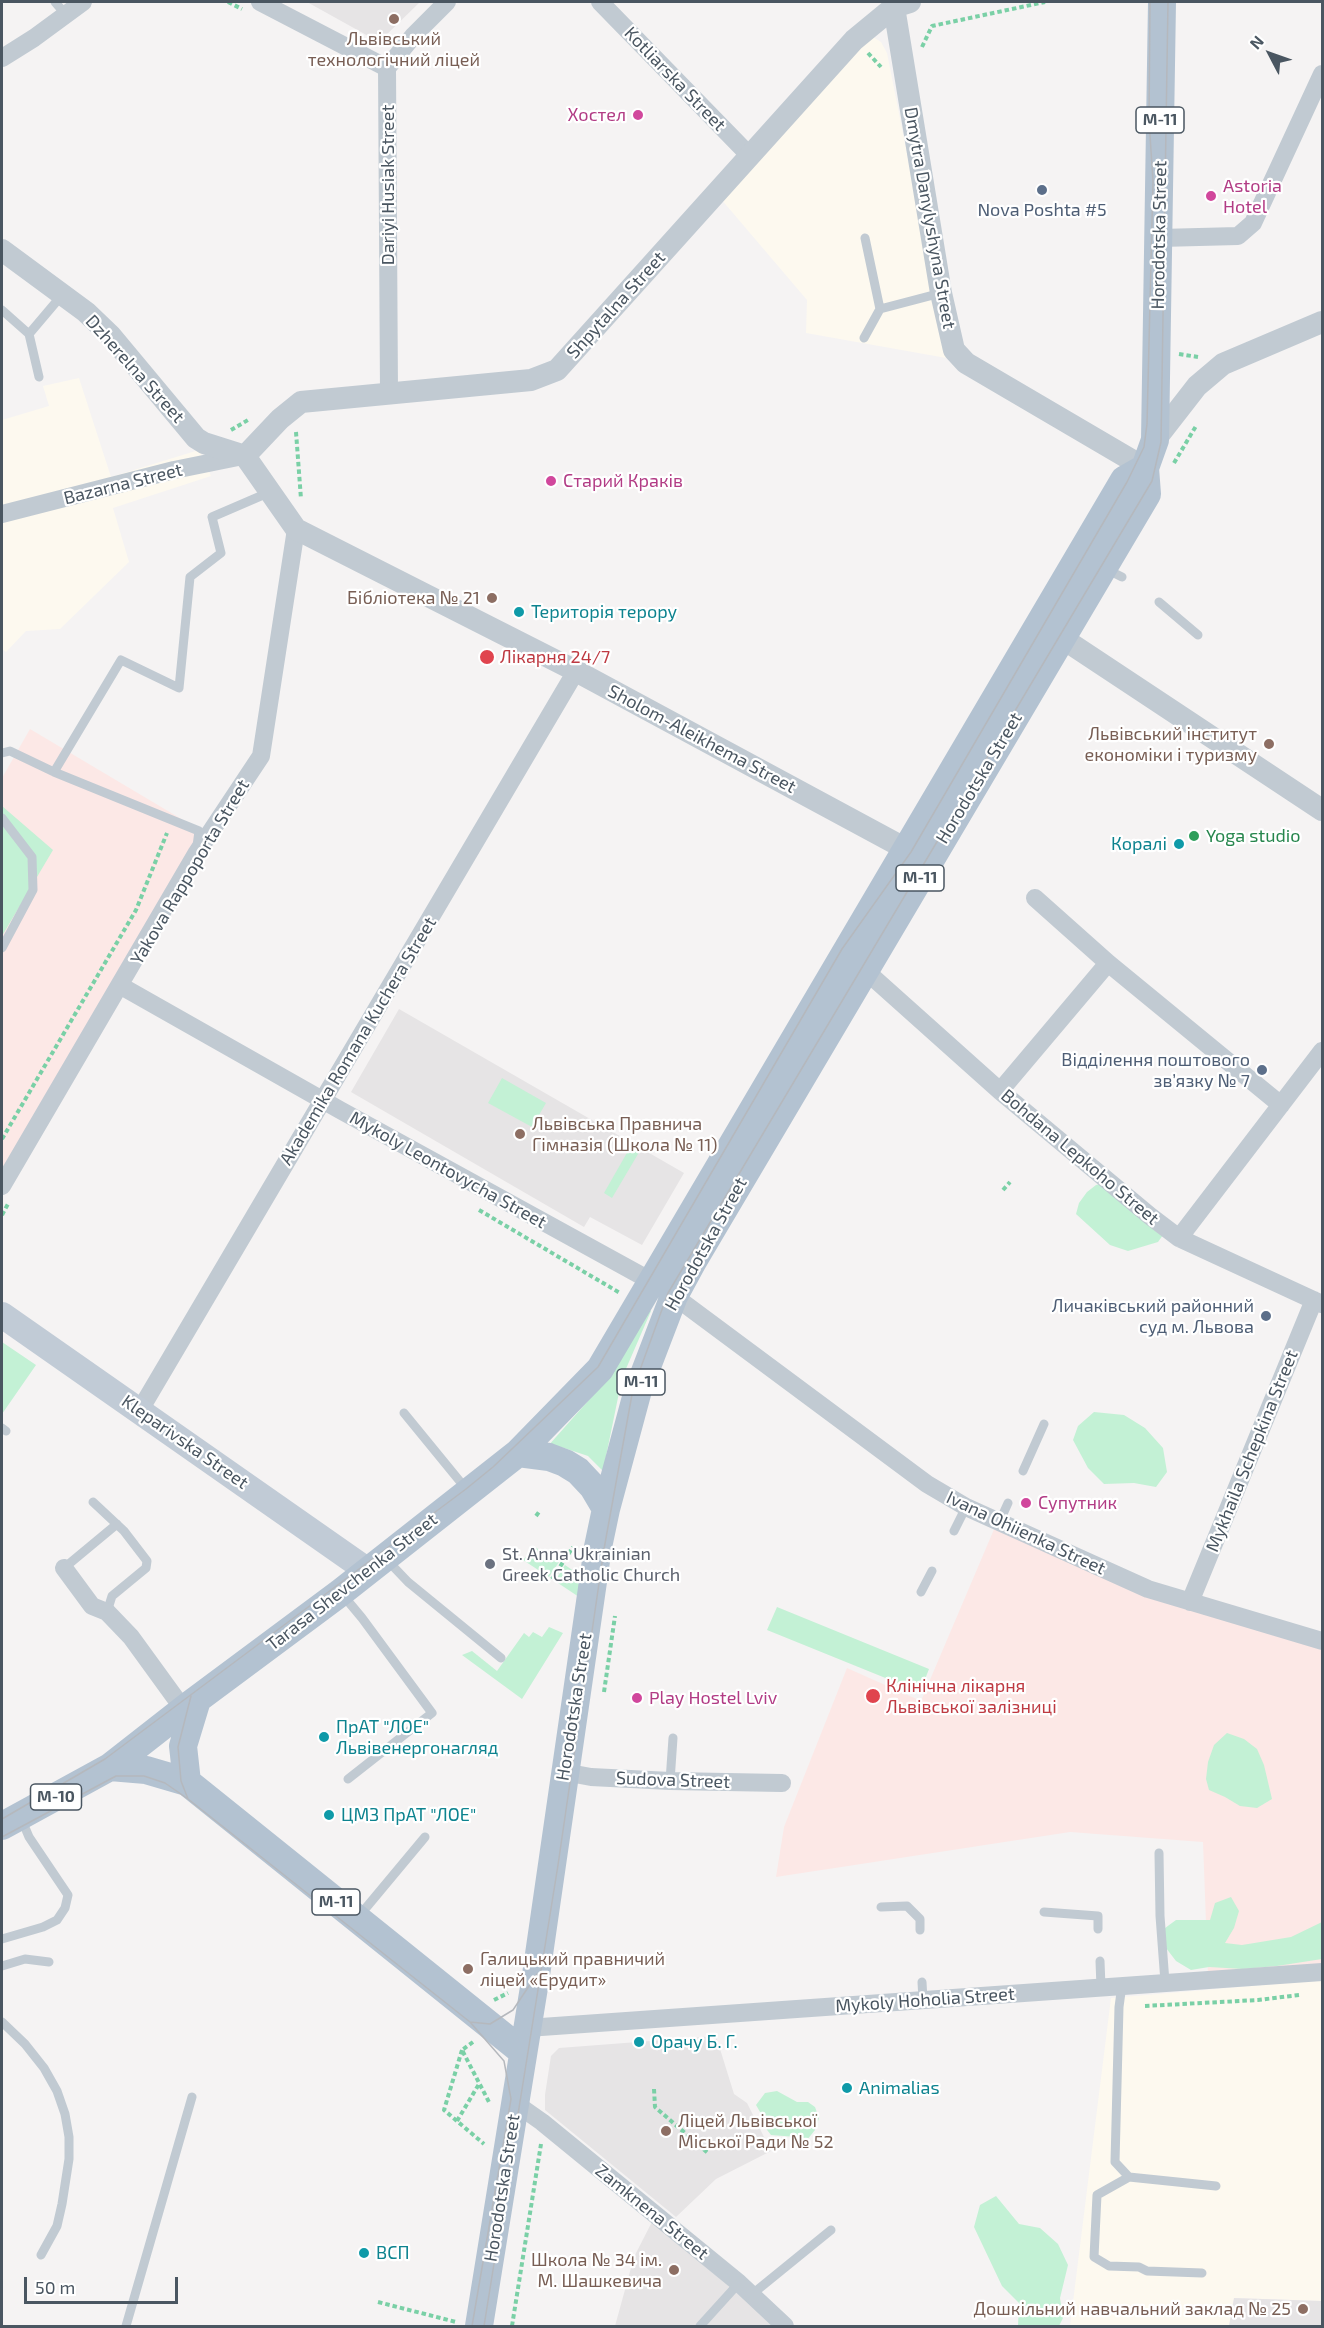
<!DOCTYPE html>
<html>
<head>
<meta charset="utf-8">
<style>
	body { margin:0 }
	#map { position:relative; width:1324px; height:2328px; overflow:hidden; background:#f5f3f3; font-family:"Exo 2",sans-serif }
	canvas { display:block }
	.frame { position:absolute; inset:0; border:3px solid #4a5661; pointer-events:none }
	.north { position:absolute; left:1240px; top:24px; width:60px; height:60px; -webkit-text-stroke:4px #fff; paint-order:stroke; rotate:311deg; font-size:16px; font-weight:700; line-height:24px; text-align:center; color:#4a5661 }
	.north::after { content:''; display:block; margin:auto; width:21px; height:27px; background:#4a5661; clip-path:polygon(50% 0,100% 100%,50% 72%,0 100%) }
	.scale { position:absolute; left:24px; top:2277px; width:154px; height:27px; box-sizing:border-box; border:3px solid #4a5661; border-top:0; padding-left:8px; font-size:18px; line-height:21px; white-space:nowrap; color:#4a5661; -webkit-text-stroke:4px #fff; paint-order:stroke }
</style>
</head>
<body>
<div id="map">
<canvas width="1324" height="2328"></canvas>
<div class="frame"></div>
<div class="north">N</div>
<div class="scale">50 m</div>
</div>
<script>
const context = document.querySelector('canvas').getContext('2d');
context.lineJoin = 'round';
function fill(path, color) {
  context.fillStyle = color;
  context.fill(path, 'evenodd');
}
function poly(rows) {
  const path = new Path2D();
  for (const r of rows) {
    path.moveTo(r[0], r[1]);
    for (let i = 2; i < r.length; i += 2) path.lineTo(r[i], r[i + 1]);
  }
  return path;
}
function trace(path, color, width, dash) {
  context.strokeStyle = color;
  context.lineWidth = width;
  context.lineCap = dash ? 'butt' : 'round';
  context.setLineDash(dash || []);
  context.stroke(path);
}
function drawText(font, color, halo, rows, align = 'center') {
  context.font = font + ' "Exo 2",sans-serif';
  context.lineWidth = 4.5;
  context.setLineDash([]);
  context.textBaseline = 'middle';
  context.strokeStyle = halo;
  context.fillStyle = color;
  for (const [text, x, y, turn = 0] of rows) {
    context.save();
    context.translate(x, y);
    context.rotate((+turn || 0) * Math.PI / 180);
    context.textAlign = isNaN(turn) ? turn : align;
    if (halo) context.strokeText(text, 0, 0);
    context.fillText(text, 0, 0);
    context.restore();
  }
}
const commercial = poly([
	[873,37,881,42,887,53,946,350,952,359,806,333,807,300,721,199,864,41],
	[79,378,111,477,199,450,211,476,113,508,129,562,60,629,26,631,6,652,2,649,2,420,49,406,43,386],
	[1322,1980,1322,2301,1234,2298,1229,2326,1070,2326,1111,1998]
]);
const education = poly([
	[307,2,420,2,379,42],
	[399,1009,684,1173,642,1245,590,1217,584,1227,351,1092],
	[716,2036,734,2094,747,2103,771,2151,716,2179,676,2217,545,2110,545,2095,551,2056,559,2048],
	[654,2218,781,2326,615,2326,634,2257],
	[1234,2298,1322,2301,1322,2326,1229,2326]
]);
const medical = poly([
	[30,729,205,833,2,1170,2,778],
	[995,1527,1322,1646,1322,1967,1208,1976,1203,1842,1070,1832,776,1877,784,1827,847,1668,921,1701]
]);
const green = poly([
	[2,806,53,850,2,936],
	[502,1078,546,1103,532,1127,488,1103],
	[632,1144,641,1149,612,1198,604,1193],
	[1105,1183,1163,1235,1158,1242,1128,1251,1110,1245,1076,1214,1079,1203,1087,1192,1096,1185],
	[645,1308,651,1311,622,1378,603,1471,588,1456,561,1447,548,1446,612,1374],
	[2,1342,36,1365,2,1414],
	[1094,1412,1124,1415,1145,1428,1163,1448,1167,1472,1156,1487,1134,1483,1104,1484,1088,1468,1073,1440,1078,1426],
	[535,1547,559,1562,549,1577,523,1560],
	[565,1565,581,1576,579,1597,555,1581],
	[777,1607,929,1669,920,1692,767,1630],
	[549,1627,563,1633,522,1699,462,1655,472,1651,497,1671,524,1633,529,1637,533,1632,542,1637],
	[1227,1733,1244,1739,1257,1749,1264,1765,1272,1799,1257,1808,1240,1806,1225,1797,1209,1790,1206,1779,1208,1762,1214,1745],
	[1231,1897,1239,1911,1234,1928,1225,1943,1242,1945,1291,1937,1322,1922,1322,1959,1277,1966,1243,1969,1209,1967,1191,1970,1176,1961,1166,1948,1161,1931,1176,1920,1210,1920,1215,1903],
	[777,2091,797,2102,808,2102,815,2107,819,2118,815,2130,807,2140,796,2137,771,2135,764,2126,763,2117,756,2105,765,2093],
	[996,2196,1019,2224,1040,2228,1058,2244,1068,2265,1060,2298,1063,2318,1059,2326,1018,2326,1019,2303,1002,2286,974,2227,980,2205]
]);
const path = poly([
	[228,2,242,9],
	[922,47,932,26,1045,2],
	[868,53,881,67],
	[1179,354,1198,357],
	[231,430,248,420],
	[296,432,301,499],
	[1174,463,1196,426],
	[2,1139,136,910,167,833],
	[1003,1190,1010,1182],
	[479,1210,620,1293],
	[2,1215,9,1202],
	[536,1516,539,1512],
	[552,1579,573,1547],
	[604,1692,615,1616],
	[494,2000,508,1993],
	[1145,2006,1258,2000,1299,1995],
	[473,2042,462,2050,490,2104],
	[462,2050,444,2110,484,2144],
	[654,2089,655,2107,709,2154],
	[457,2121,479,2084],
	[378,2302,456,2322],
	[512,2326,541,2144]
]);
const service = poly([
	[55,2,67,16],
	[865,238,880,309],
	[2,310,29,334,39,377],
	[29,334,62,295],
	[864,338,880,309,941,293],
	[1114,573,1122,577],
	[1159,602,1198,635],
	[2,753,10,751,54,772,199,831,197,846],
	[54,772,121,660,179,688,190,577,221,553,212,517,270,492],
	[2,818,32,857,33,890,2,948],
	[404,1413,467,1490],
	[2,1428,6,1431],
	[1023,1471,1044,1424],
	[93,1502,124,1531,147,1561,146,1568,112,1596,107,1612],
	[999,1523,1008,1503],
	[954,1531,966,1507],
	[387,1560,408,1582,501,1658],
	[64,1568,117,1524],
	[921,1592,932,1571],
	[342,1594,362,1618,432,1713,348,1779],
	[670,1781,673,1738],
	[1159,1853,1160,1916,1165,1982],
	[881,1907,907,1906,920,1919,920,1930],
	[1044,1912,1098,1916,1098,1929],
	[360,1915,425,1837],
	[2,1939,43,1927,57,1920,65,1908,68,1895,29,1837,21,1818],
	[1100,1961,1101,1987],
	[2,1966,25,1959,49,1962],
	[922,1982,923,2000],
	[1122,1985,1119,2007,1115,2162,1129,2177,1216,2186],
	[2,2022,25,2044,44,2068,57,2091,65,2114,69,2137,69,2159,62,2204,57,2226,41,2255],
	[1129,2177,1097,2195,1094,2257,1109,2266,1139,2267,1147,2271,1202,2273],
	[753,2296,756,2291,831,2230],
	[126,2326,192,2097],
	[700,2326,739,2283]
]);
const minor = poly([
	[260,2,387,68],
	[600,2,750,156],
	[2,58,34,38,83,2],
	[1160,238,1238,236,1253,223,1322,74],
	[389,392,387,68,414,35,447,2],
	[2,514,174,470,243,456],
	[1035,898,1108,963,1281,1105],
	[858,964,1000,1091,1150,1216,1179,1238,1322,1304],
	[121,986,340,1110,651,1281],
	[1000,1091,1108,963],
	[2,1186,196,854,261,756,296,529],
	[1179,1238,1322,1051],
	[674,1296,927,1484,966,1507,1148,1589,1322,1641],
	[140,1410,576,671],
	[64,1568,92,1606,107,1612,131,1637,184,1710],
	[1190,1602,1314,1300],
	[564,1772,591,1777,670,1781,782,1783],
	[527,2028,1322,1972],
	[515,2103,542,2122,739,2283,785,2326]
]);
const tertiary = poly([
	[894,7,941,293,954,350,966,363,1145,468],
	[2,250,86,312,111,336,196,438,204,443,245,456],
	[1155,440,1197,386,1223,364,1322,322],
	[245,456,280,419,301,402,531,380,557,370,854,40,894,7,910,2],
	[245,456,296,529,576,671,919,856],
	[1062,638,1322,810]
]);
const secondary = poly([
	[2,1315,368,1571]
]);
const primary = poly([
	[518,1453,549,1457,565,1463,578,1471,593,1487,606,1509],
	[110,1767,146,1770,187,1782,523,2052],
	[187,1782,183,1746,197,1700],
	[2,1826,110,1767,188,1706,340,1593,518,1453,600,1369,1124,480,1145,468],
	[479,2326,536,1975,598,1547,606,1509,638,1390,674,1296,693,1261,1147,494,1145,468,1155,440,1162,2]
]);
const tram = poly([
	[188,1799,181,1781,178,1747,191,1696],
	[2,1819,105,1759,466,1489,493,1467,598,1367,842,949,911,852,1127,482,1144,447,1147,424,1153,181,1149,120,1150,2],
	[2,1837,116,1776,144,1776,165,1783,188,1799,470,2022,504,2061,511,2099,472,2326],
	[470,2022,490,2024,513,2010,537,1974],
	[484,2326,558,1865,604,1549,633,1389,668,1293,1152,481,1161,442,1168,2]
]);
const markers = [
	[394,19,6,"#8d6e63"],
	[638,115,6,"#d1479c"],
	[1042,190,6,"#5c6f8a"],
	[1211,196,6,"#d1479c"],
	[551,481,6,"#d1479c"],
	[492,598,6,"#8d6e63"],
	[519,612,6,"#0f9aa8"],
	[487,657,8,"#e0444e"],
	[1269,744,6,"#8d6e63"],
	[1194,836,6,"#2e9e5b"],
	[1179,844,6,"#0f9aa8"],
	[1262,1070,6,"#5c6f8a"],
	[520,1134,6,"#8d6e63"],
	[1266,1316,6,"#5c6f8a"],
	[1026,1503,6,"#d1479c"],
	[490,1564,6,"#6b7280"],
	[873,1696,8,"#e0444e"],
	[637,1698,6,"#d1479c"],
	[324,1737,6,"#0f9aa8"],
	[329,1815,6,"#0f9aa8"],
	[468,1969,6,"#8d6e63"],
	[639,2042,6,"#0f9aa8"],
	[847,2088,6,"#0f9aa8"],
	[666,2131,6,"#8d6e63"],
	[364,2253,6,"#0f9aa8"],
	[674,2270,6,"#8d6e63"],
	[1303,2309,6,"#8d6e63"]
];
const shields = [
	[1160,120,48],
	[920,878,48],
	[641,1382,48],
	[56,1797,51],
	[336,1902,48]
];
const shieldNames = [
	["М-11",1160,120],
	["М-11",920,878],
	["М-11",641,1382],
	["М-10",56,1797],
	["М-11",336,1902]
];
const educationNames = [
	["Львівський",394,39,"center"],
	["технологічний ліцей",394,60,"center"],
	["Бібліотека № 21",480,598],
	["Львівський інститут",1257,734],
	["економіки і туризму",1257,755],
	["Львівська Правнича",532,1124,"left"],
	["Гімназія (Школа № 11)",532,1145,"left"],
	["Галицький правничий",480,1959,"left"],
	["ліцей «Ерудит»",480,1980,"left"],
	["Ліцей Львівської",678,2121,"left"],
	["Міської Ради № 52",678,2142,"left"],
	["Школа № 34 ім.",662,2260],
	["М. Шашкевича",662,2281],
	["Дошкільний навчальний заклад № 25",1291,2309]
];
const streetNames = [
	["Kotliarska Street",675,79,46],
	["Dariyi Husiak Street",388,185,-90],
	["Dmytra Danylyshyna Street",930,218,80],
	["Horodotska Street",1159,235,-89],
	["Shpytalna Street",616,305,-48],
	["Dzherelna Street",135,369,48],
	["Bazarna Street",123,484,-14],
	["Sholom-Aleikhema Street",702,739,28],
	["Horodotska Street",979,778,-59],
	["Yakova Rappoporta Street",190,872,-59],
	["Akademika Romana Kuchera Street",358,1041,-59],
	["Bohdana Lepkoho Street",1080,1157,40],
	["Mykoly Leontovycha Street",448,1170,29],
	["Horodotska Street",706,1244,-61],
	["Kleparivska Street",185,1442,35],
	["Mykhaila Schepkina Street",1252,1451,-68],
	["Ivana Ohiienka Street",1026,1533,25],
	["Tarasa Shevchenka Street",352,1582,-38],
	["Horodotska Street",574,1707,-81],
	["Sudova Street",673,1780,2],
	["Mykoly Hoholia Street",925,2000,-4],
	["Horodotska Street",502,2188,-81],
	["Zamknena Street",652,2212,39]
];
const hotelNames = [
	["Хостел",626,115,"right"],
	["Astoria",1223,186],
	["Hotel",1223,207],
	["Старий Краків",563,481],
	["Супутник",1038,1503],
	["Play Hostel Lviv",649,1698]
];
const serviceNames = [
	["Nova Poshta #5",1042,210,"center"],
	["Відділення поштового",1250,1060],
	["зв’язку № 7",1250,1081],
	["Личаківський районний",1254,1306],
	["суд м. Львова",1254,1327]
];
const cultureNames = [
	["Територія терору",531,612],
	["Коралі",1167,844,"right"],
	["ПрАТ \"ЛОЕ\"",336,1727],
	["Львівенергонагляд",336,1748],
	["ЦМЗ ПрАТ \"ЛОЕ\"",341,1815],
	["Орачу Б. Г.",651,2042],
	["Animalias",859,2088],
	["ВСП",376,2253]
];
const healthNames = [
	["Лікарня 24/7",500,657],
	["Клінічна лікарня",886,1686],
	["Львівської залізниці",886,1707]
];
const leisureNames = [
	["Yoga studio",1206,836]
];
const worshipNames = [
	["St. Anna Ukrainian",502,1554],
	["Greek Catholic Church",502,1575]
];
fill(commercial, '#fdf9ef');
fill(education, '#e6e4e5');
fill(medical, '#fce8e6');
fill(green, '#c3f1d5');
trace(path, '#7ad0a6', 4, [4.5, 3]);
trace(service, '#c1cad2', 9);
trace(minor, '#c1cad2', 18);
trace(tertiary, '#c1cad2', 22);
trace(secondary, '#c1cbd6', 26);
trace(primary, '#b3c2d1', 28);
trace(tram, '#b5b8bd', 1.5);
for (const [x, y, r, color] of markers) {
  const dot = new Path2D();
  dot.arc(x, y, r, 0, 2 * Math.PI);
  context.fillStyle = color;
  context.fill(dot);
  trace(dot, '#fff', 2);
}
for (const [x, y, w] of shields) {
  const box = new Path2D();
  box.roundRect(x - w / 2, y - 13, w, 26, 4.5);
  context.fillStyle = '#fff';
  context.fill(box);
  trace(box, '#4a5661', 1.5);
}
drawText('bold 16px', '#4a5661', null, shieldNames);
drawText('18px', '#785e54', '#fff', educationNames, 'right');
drawText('18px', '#4a5661', '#fff', streetNames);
drawText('18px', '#b23c85', '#fff', hotelNames, 'left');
drawText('18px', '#4e5e75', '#fff', serviceNames, 'right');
drawText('18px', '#0d838f', '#fff', cultureNames, 'left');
drawText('18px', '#be3a42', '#fff', healthNames, 'left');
drawText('18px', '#27864d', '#fff', leisureNames, 'left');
drawText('18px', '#5b616d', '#fff', worshipNames, 'left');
</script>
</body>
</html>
